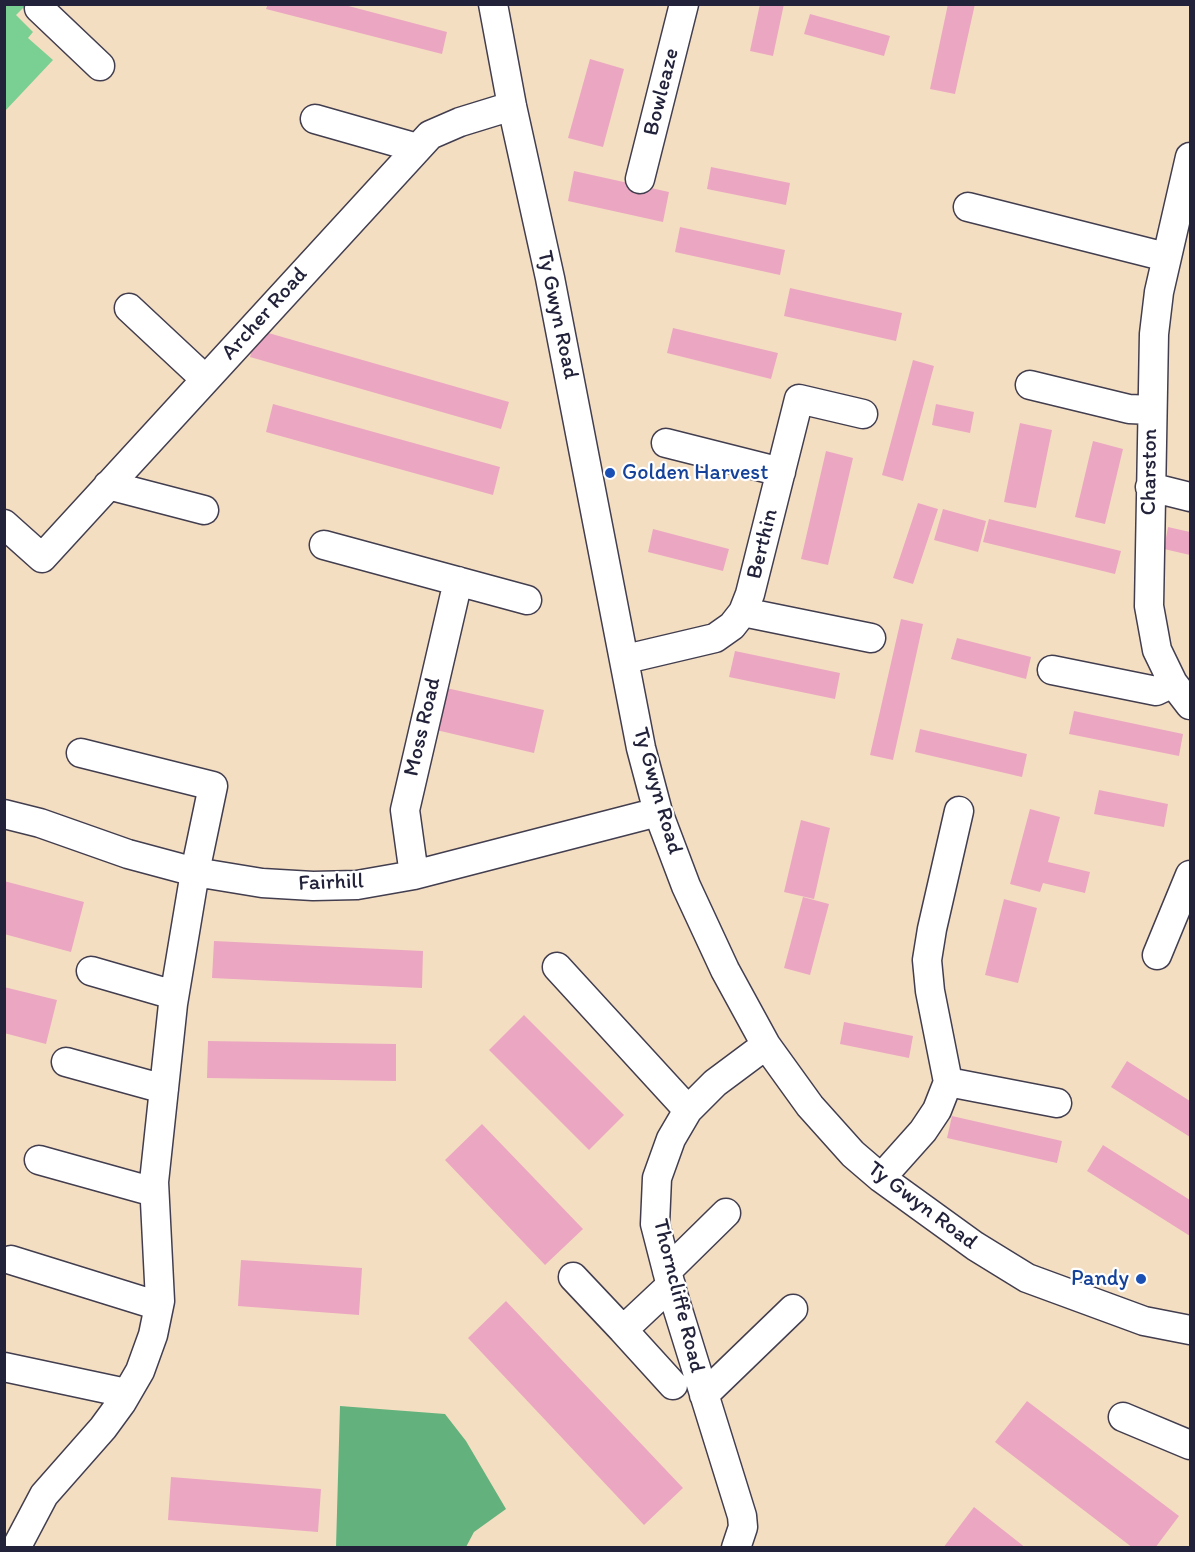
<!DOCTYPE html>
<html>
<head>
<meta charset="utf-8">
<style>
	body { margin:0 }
	#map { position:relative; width:1195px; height:1552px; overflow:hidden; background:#f4dec2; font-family:Itim,sans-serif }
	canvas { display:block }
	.frame { position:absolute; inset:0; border:6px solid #22223b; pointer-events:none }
</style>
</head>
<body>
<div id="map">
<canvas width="1195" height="1552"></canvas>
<div class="frame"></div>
</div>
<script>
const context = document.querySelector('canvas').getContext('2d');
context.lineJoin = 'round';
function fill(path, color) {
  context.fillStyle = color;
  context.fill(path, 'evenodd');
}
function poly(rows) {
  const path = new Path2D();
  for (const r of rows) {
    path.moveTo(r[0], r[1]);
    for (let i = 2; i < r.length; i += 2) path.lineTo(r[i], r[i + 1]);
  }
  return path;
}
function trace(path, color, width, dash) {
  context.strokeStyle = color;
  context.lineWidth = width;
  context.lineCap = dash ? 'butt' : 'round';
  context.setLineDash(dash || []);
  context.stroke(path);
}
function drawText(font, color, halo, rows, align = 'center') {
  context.font = font + ' Itim,sans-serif';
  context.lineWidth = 4.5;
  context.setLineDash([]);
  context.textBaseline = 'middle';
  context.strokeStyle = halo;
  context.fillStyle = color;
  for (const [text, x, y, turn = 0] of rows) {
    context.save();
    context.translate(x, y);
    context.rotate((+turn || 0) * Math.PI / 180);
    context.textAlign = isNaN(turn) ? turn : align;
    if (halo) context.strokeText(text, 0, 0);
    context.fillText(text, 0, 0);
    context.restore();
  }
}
const green = poly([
	[5,5,26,5,16,15,33,32,28,38,53,60,5,111]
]);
const forest = poly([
	[340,1406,445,1414,466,1441,506,1509,474,1532,466,1547,336,1547]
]);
const building = poly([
	[268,4,341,4,447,32,442,54,266,9],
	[760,4,784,4,773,56,750,51],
	[948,4,975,4,955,94,930,89],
	[810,14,890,36,884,56,804,34],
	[590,59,624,69,603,147,568,138],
	[711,167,790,183,786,205,707,189],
	[574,171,669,192,663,222,568,201],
	[680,227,785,250,780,275,675,252],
	[790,288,902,313,896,341,784,316],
	[673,328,778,353,771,379,667,353],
	[258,330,509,402,501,429,250,357],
	[913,360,934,366,903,481,882,475],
	[273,404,500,467,493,495,266,432],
	[936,404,974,412,970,433,932,425],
	[1020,423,1052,430,1036,508,1004,502],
	[1093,441,1123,449,1105,524,1075,517],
	[826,451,853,458,828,565,801,559],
	[918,503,938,509,913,584,893,578],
	[943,509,986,521,978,552,934,540],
	[989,519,1121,551,1115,574,983,542],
	[1168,527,1190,532,1190,555,1164,549],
	[653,529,729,549,723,571,648,552],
	[901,619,923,624,893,760,870,755],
	[957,638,1031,657,1026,679,951,659],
	[735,651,840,673,835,699,729,677],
	[442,687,544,710,534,753,432,729],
	[1074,711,1183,734,1179,756,1069,734],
	[920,729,1027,754,1022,777,915,752],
	[1099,790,1168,804,1164,827,1094,814],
	[1030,809,1060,817,1048,862,1090,872,1085,893,1043,883,1040,892,1010,884],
	[801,820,830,828,814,899,784,892],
	[4,881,84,902,71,952,4,934],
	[803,897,829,904,810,975,784,968],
	[1004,899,1037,908,1018,983,985,975],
	[214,941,423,951,422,988,212,978],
	[4,987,57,1000,46,1044,4,1033],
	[524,1015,624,1115,589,1150,489,1050],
	[844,1022,913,1036,909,1058,840,1044],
	[208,1041,396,1044,396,1081,207,1078],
	[1127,1061,1190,1101,1190,1137,1111,1087],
	[952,1116,1062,1141,1057,1163,947,1138],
	[482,1124,583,1229,545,1265,445,1160],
	[1103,1145,1190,1200,1190,1236,1087,1171],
	[241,1260,362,1268,359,1315,238,1306],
	[506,1301,683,1488,644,1525,468,1338],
	[1027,1401,1179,1516,1155,1548,1133,1548,995,1442],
	[171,1477,321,1489,318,1532,168,1520],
	[974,1507,1026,1548,943,1548]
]);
const minor = poly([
	[42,4,39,8,100,66],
	[493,4,512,106,550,278,641,748,658,812,686,886,725,970,766,1045,810,1106,853,1154,881,1178,975,1246,1027,1278,1144,1321,1190,1330],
	[315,119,417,148],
	[1190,157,1159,292,1154,334,1149,606,1157,650,1173,683,1190,705],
	[640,179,684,4],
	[968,207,1166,257],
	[129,308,205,379],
	[1030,385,1129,409,1151,410],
	[666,443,781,472],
	[108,485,204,510],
	[1150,487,1190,497],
	[4,524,42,558,430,135,460,122,512,106],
	[324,545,527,600],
	[743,612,871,638],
	[626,659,715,638,732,626,743,612,750,594,799,399,863,414],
	[1052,670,1156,691,1173,683],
	[4,814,40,823,128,854,195,872,262,883,313,886,357,885,414,875,658,812],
	[414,875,405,810,458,581],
	[1157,955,1190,875],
	[557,967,688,1110],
	[91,971,174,995],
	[66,1062,164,1089],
	[948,1082,1057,1103],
	[39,1160,154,1192],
	[881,1178,923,1131,937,1110,948,1082,930,991,927,960,932,929,959,811],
	[11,1260,159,1306],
	[667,1271,726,1213],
	[573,1277,623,1330,671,1285],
	[623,1330,673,1385],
	[4,1367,126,1393],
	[704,1395,793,1309],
	[1123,1417,1190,1445],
	[16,1548,44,1495,103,1428,122,1402,140,1371,153,1335,160,1301,154,1182,173,1004,195,872,213,786,81,753],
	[736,1548,743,1527,742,1516,673,1294,655,1224,657,1178,671,1139,688,1110,715,1083,766,1045]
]);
const markers = [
	[610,473,6,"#1a4fb4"],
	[1141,1279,6,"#1a4fb4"]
];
const streetNames = [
	["Bowleaze",662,92,-76],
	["Archer Road",265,314,-48],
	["Ty Gwyn Road",557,315,78],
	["Charston",1150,472,-89],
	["Berthin",763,544,-76],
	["Moss Road",423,727,-77],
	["Ty Gwyn Road",657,791,74],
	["Fairhill",331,883,-2],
	["Ty Gwyn Road",922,1206,37],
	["Thorncliffe Road",678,1296,76]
];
const transitNames = [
	["Golden Harvest",622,473],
	["Pandy",1129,1279,"right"]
];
fill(green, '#7acf93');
fill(forest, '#63b27d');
fill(building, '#eba7c1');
trace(minor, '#423e4f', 31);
trace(minor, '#fff', 28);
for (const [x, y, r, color] of markers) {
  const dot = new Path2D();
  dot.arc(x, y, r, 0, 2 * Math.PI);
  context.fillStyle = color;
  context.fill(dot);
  trace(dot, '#fff', 2);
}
drawText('22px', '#22223b', '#fff', streetNames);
drawText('22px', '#164399', '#fff', transitNames, 'left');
</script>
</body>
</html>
